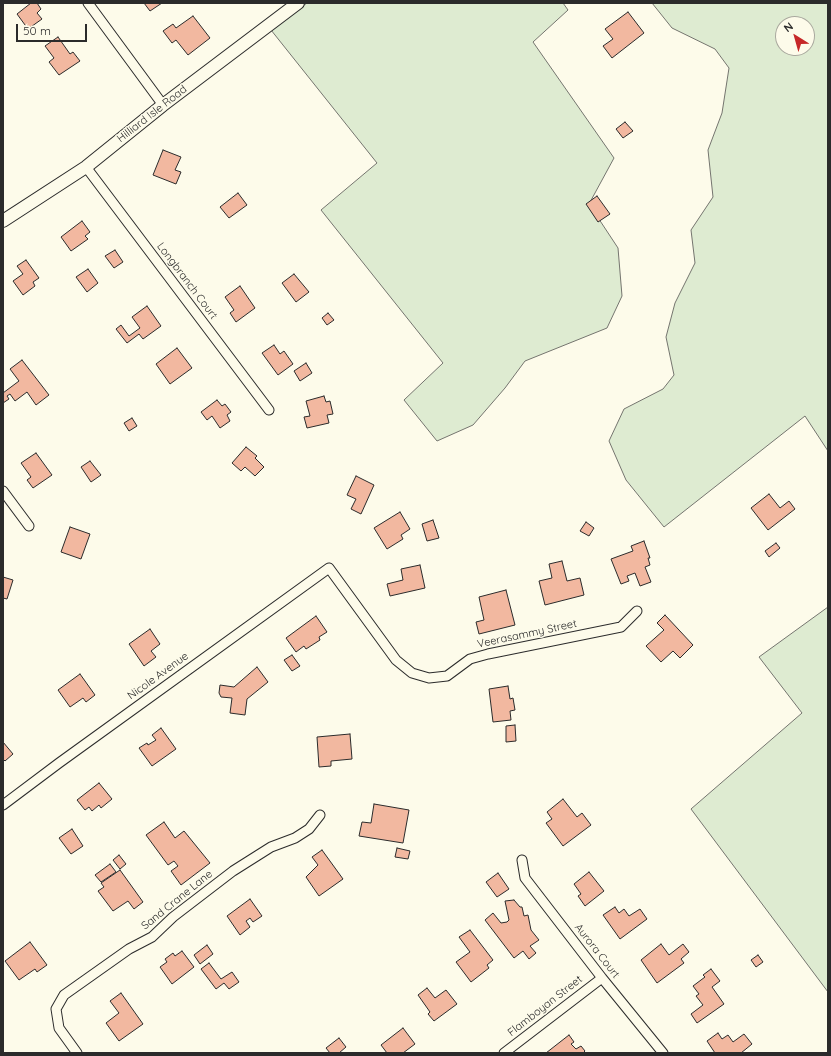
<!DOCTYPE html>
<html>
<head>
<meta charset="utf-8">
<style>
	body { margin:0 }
	#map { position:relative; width:831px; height:1056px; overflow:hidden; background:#fdfbea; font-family:Quicksand,sans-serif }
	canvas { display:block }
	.frame { position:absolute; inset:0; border:4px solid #2b2b2b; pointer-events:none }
	.north { position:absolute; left:775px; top:16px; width:40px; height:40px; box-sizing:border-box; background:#fdfbea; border:1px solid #a9a89e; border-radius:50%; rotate:323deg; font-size:11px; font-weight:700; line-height:16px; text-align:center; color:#2b2b2b }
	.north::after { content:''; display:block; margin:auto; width:14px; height:18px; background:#c62828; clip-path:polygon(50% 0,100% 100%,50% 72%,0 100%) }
	.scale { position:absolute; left:16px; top:24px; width:71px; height:18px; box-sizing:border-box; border:2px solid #2b2b2b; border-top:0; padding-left:5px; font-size:12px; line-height:14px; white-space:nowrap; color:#2b2b2b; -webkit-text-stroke:3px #fdfbea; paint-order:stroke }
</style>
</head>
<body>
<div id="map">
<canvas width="831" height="1056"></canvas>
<div class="frame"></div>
<div class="north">N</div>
<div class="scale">50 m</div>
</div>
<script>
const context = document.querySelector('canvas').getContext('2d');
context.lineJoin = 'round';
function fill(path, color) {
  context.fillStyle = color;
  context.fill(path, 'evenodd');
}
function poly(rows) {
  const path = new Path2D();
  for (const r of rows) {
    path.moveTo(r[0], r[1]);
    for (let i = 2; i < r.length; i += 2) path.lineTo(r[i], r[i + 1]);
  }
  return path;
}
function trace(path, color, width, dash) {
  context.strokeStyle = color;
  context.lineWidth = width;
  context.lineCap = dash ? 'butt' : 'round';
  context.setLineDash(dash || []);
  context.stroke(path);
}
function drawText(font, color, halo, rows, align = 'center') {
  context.font = font + ' Quicksand,sans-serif';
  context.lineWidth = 3;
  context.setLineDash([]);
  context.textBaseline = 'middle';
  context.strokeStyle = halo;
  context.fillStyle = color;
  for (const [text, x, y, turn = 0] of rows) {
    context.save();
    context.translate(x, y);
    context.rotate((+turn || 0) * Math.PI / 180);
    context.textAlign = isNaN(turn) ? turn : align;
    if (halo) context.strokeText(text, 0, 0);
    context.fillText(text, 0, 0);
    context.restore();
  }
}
const green = poly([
	[307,3,563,3,568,10,533,42,614,158,589,204,618,248,622,296,607,328,525,361,505,388,473,425,437,441,404,400,443,363,321,210,377,163,271,30,307,3],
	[652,3,828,3,828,451,805,416,664,527,626,480,609,441,624,409,663,389,674,375,666,337,675,303,695,263,691,230,713,197,708,150,722,113,729,68,715,49,672,28,652,3],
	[783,24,807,24,807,48,783,48,783,24],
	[828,607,828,992,691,809,802,713,759,657,828,607]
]);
const building = poly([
	[31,3,37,3,41,9,37,13,42,19,28,29,17,14,31,3],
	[144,3,162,3,150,11,144,3],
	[628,12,644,33,612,58,603,46,613,39,605,29,628,12],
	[193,16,210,38,188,55,176,40,172,43,163,31,173,24,176,28,193,16],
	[58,37,70,54,73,52,80,61,59,75,49,62,54,58,45,46,58,37],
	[625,122,633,131,623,138,616,129,625,122],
	[163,150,181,157,175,170,181,172,176,184,153,175,163,150],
	[238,193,247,205,229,218,220,207,238,193],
	[597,196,610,214,598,222,586,204,597,196],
	[82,221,90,232,85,236,88,239,71,251,61,237,82,221],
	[115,250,123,262,114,268,105,256,115,250],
	[26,260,39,278,33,282,35,286,23,295,13,281,23,274,17,266,26,260],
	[88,269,98,283,87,292,76,277,88,269],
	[294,274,309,292,296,302,282,283,294,274],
	[240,286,255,308,236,322,230,313,234,310,225,297,240,286],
	[147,306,161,326,143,339,139,334,127,343,116,329,121,325,129,336,140,328,132,317,147,306],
	[328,313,334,320,327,325,322,318,328,313],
	[274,345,280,354,284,351,293,364,278,375,262,353,274,345],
	[177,348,192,368,170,384,156,364,177,348],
	[22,360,49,395,36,405,27,392,15,401,10,394,7,396,9,399,3,403,3,393,19,381,10,369,22,360],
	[306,363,312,373,300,381,294,371,306,363],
	[324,396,326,402,330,401,333,414,327,415,329,423,307,428,304,417,310,416,306,401,324,396],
	[217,400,222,406,225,404,231,412,227,415,230,421,220,428,212,416,207,420,201,412,217,400],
	[132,418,137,426,129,431,124,423,132,418],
	[246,447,257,456,255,458,264,467,255,476,245,467,241,471,232,463,246,447],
	[36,453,52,475,33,488,27,480,31,477,21,463,36,453],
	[90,461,101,475,91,482,81,467,90,461],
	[356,476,374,485,361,514,351,509,356,499,347,495,356,476],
	[769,494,780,508,789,501,795,509,768,530,751,508,769,494],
	[400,512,410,529,401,535,403,539,387,549,374,528,400,512],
	[433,520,439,538,427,541,422,524,433,520],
	[586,522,594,528,589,536,580,531,586,522],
	[70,527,90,534,81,559,61,552,70,527],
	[644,541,650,558,648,558,650,565,645,567,651,582,640,586,635,573,627,576,629,581,621,584,611,559,633,551,631,546,644,541],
	[776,543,780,548,769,557,765,551,776,543],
	[562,561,567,581,580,578,584,595,545,605,539,581,552,578,549,564,562,561],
	[420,565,425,588,390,596,387,584,403,580,401,569,420,565],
	[3,577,13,580,7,599,3,598,3,577],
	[506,590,515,625,479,634,476,622,484,620,479,597,506,590],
	[665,615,693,645,680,658,673,651,661,662,646,646,664,630,657,623,665,615],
	[316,616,327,632,319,637,320,640,306,649,304,646,296,652,286,638,316,616],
	[150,629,160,644,151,651,156,657,144,666,129,644,150,629],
	[292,655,300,666,292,671,284,660,292,655],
	[257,667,268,682,247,699,245,715,230,713,232,698,221,697,219,693,220,685,234,687,257,667],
	[80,674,95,695,86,702,83,698,70,707,58,690,80,674],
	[508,686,510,699,513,698,515,710,510,711,511,720,493,722,489,689,508,686],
	[515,725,516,741,506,742,506,726,515,725],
	[161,728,176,749,152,766,139,748,147,743,148,745,156,740,152,735,161,728],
	[350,734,352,759,331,761,331,766,319,767,317,737,350,734],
	[3,742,13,754,5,761,3,759,3,742],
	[99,783,112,799,101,808,99,805,92,811,89,807,85,810,77,800,99,783],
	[563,799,577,817,582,813,591,825,563,846,546,823,552,819,547,812,563,799],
	[374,804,409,810,403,843,359,836,362,822,371,823,374,804],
	[164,822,175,838,184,831,210,863,181,885,171,871,178,866,174,861,168,865,146,835,164,822],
	[72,829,83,846,71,854,59,838,72,829],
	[397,848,410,851,408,859,395,857,397,848],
	[322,850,343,879,319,896,306,877,318,865,312,857,322,850],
	[119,855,126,864,120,869,113,860,119,855],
	[110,864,116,872,101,882,95,875,110,864],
	[120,870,143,902,134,909,128,901,113,911,98,891,104,887,101,883,120,870],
	[589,872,604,891,585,906,578,896,581,894,574,884,589,872],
	[498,873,509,889,497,897,486,882,498,873],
	[250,899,262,916,253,922,250,918,246,921,250,927,240,935,227,916,250,899],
	[514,900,520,907,522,907,524,916,528,915,531,930,539,940,530,946,536,953,529,959,523,951,514,958,485,920,493,913,501,923,507,922,509,920,505,901,514,900],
	[615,907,619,913,624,909,629,916,640,909,647,919,620,939,603,915,615,907],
	[470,930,493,960,487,965,489,968,471,982,456,962,470,952,459,937,470,930],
	[30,942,47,965,37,972,35,969,19,980,5,961,30,942],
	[661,944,669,955,683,944,689,952,681,959,684,963,657,983,641,960,661,944],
	[207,945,213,954,200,964,194,955,207,945],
	[182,951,194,967,172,984,160,967,167,962,165,959,173,953,175,956,182,951],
	[758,955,763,962,756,967,751,960,758,955],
	[209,963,221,979,232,972,239,982,229,989,224,983,216,989,201,969,209,963],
	[711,969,720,981,712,987,724,1004,697,1023,691,1014,703,1005,696,996,699,994,693,986,705,977,703,975,711,969],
	[427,988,435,998,446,990,457,1004,434,1021,428,1014,430,1012,418,995,427,988],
	[121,993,143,1024,119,1041,106,1023,119,1013,110,1001,121,993],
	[403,1028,415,1044,403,1053,387,1053,381,1045,403,1028],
	[718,1033,722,1039,728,1035,733,1042,744,1034,752,1044,741,1053,715,1053,707,1041,718,1033],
	[569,1035,574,1042,571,1044,576,1049,581,1046,585,1051,583,1053,546,1053,569,1035],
	[339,1038,346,1047,339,1053,330,1053,326,1048,339,1038]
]);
const street = poly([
	[88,3,163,105],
	[86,167,269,410],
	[3,491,29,526],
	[3,805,59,763,329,568,396,660,412,673,429,678,447,676,470,659,488,654,621,627,637,611],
	[522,860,525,878,602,978,663,1053],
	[77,1053,59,1028,56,1009,64,995,129,949,152,937,173,917,233,871,271,847,295,838,309,829,320,815],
	[504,1053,602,978]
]);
const secondary = poly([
	[3,221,86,167,163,105,298,3]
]);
const streetNames = [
	["Hilliard Isle Road",152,114,-38],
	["Longbranch Court",187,281,53],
	["Veerasammy Street",527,634,-12],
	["Nicole Avenue",158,676,-36],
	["Sand Crane Lane",177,900,-39],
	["Aurora Court",597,951,52],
	["Flamboyan Street",545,1006,-38]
];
fill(green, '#deebd1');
trace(green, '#74746e', 1);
fill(building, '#f2b8a0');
trace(building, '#2b2b2b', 1);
trace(street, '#2b2b2b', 11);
trace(secondary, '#2b2b2b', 14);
trace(street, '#fdfbea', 9);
trace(secondary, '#fdfbea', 12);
drawText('11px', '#2b2b2b', '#fdfbea', streetNames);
</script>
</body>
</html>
